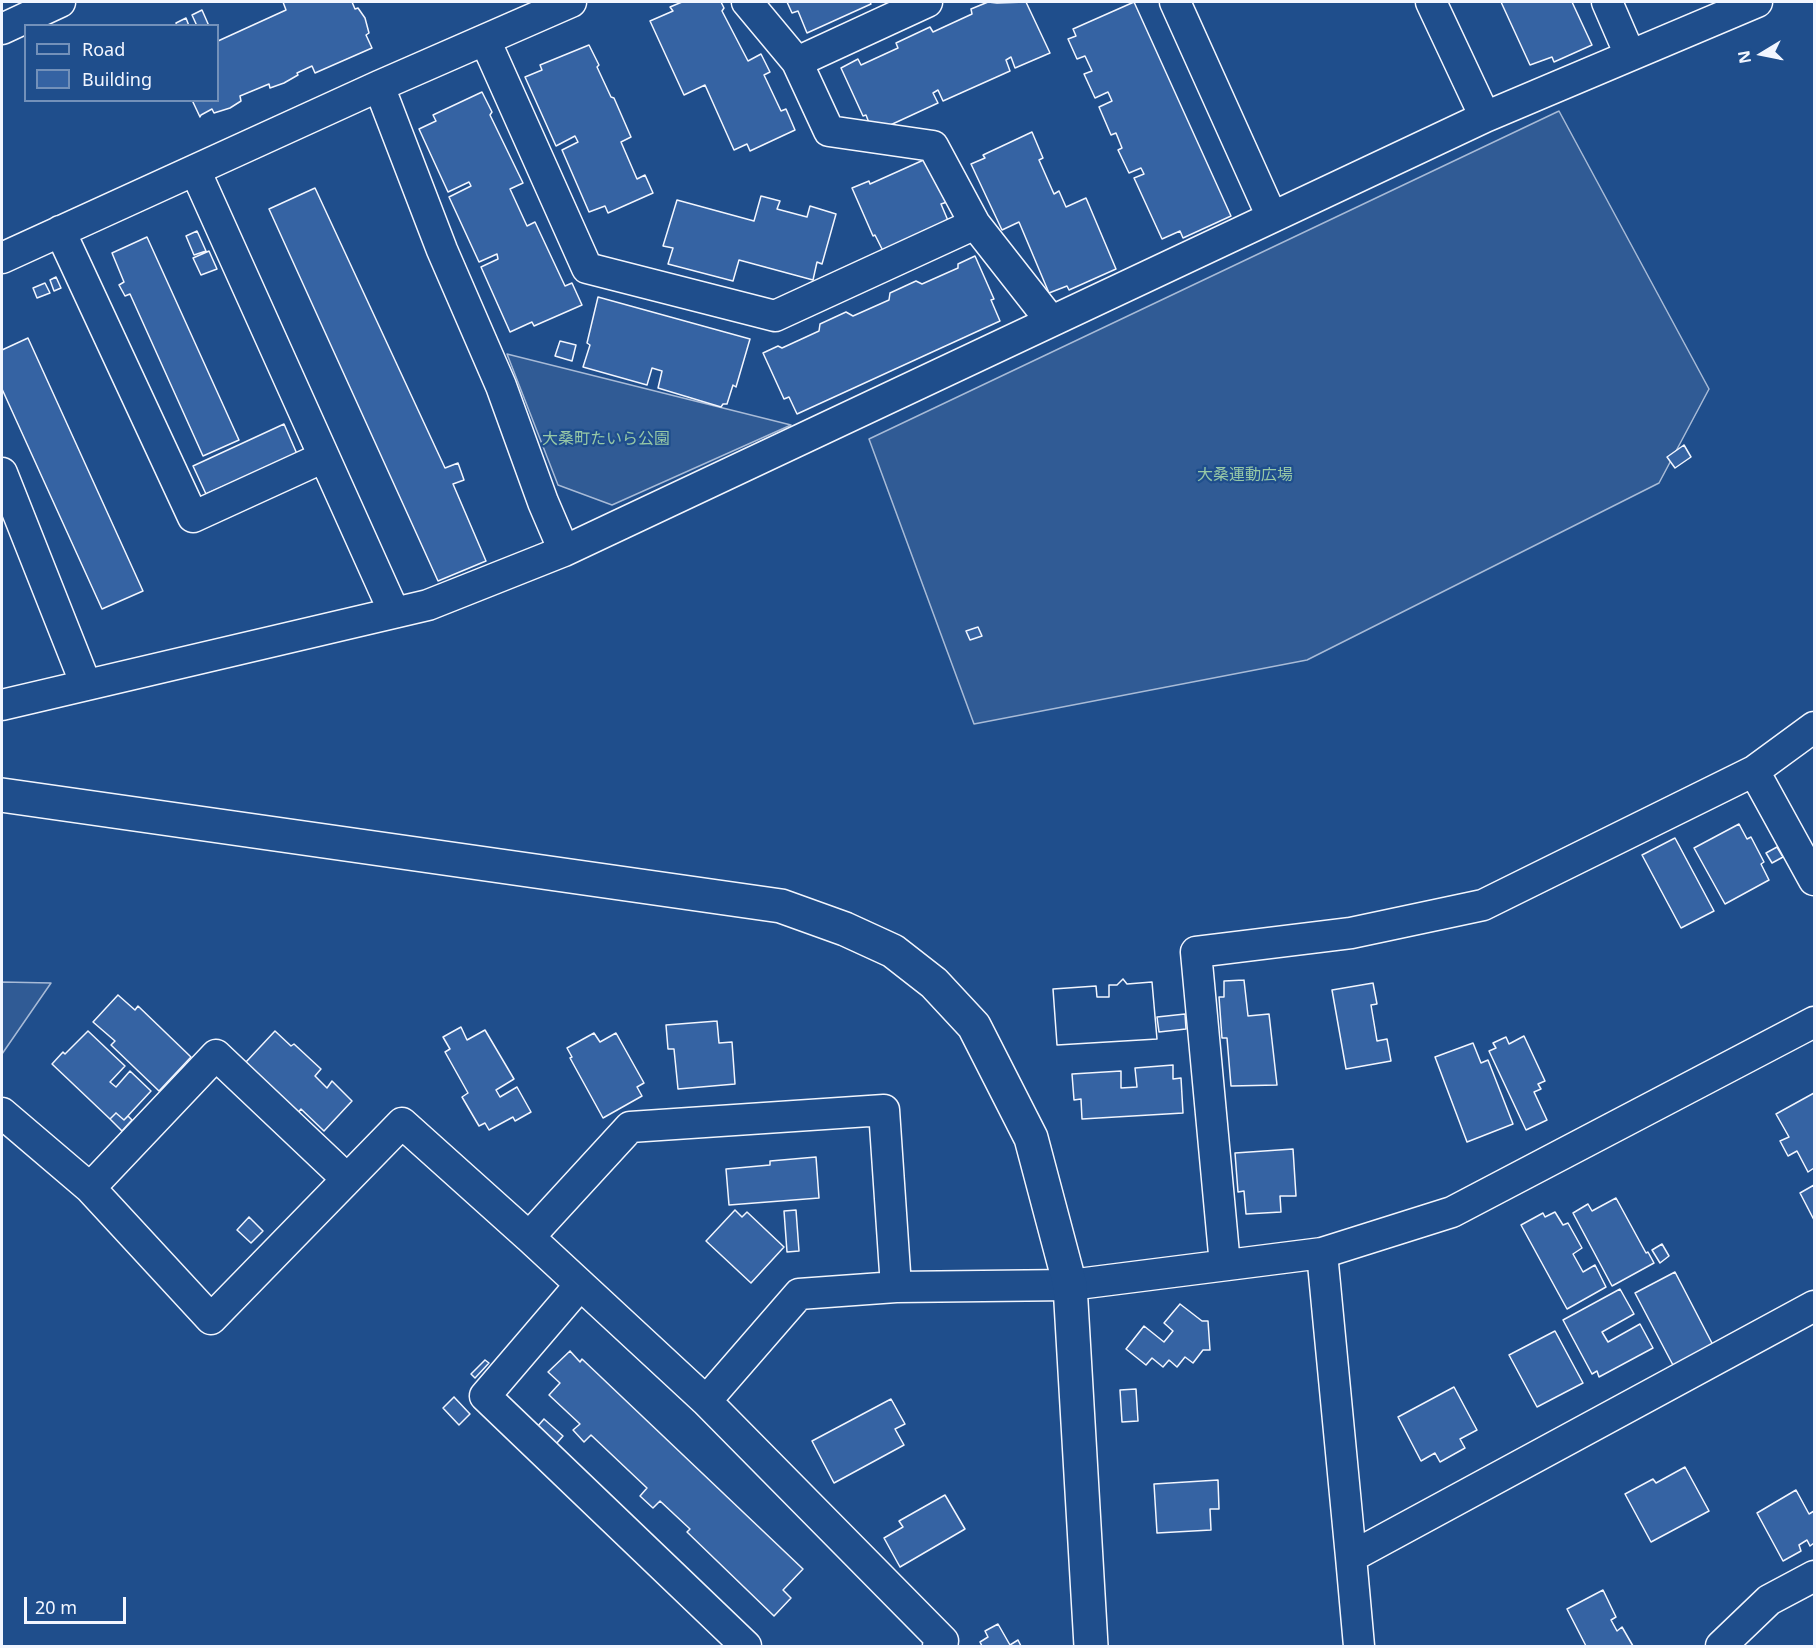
<!DOCTYPE html>
<html>
<head>
<meta charset="utf-8">
<style>
	body { margin:0 }
	#map { position:relative; width:1816px; height:1648px; overflow:hidden; background:#1f4e8c; font-family:"Noto Sans",sans-serif }
	canvas { display:block }
	.frame { position:absolute; inset:0; border:3px solid #f2f6ff; pointer-events:none }
	.legend { position:absolute; left:24px; top:24px; width:195px; height:78px; box-sizing:border-box; background:#1f4e8c; border:2px solid #7391ba; margin:0; padding:8px 10px; list-style:none; font-size:18px; color:#f2f6ff }
	.legend li { display:flex; align-items:center; gap:12px; height:30px }
	.legend b { width:30px; border:2px solid #7391ba }
	.north { position:absolute; left:1732px; top:24px; width:60px; height:60px; -webkit-text-stroke:4px #1f4e8c; paint-order:stroke; rotate:260deg; font-size:16px; font-weight:700; line-height:24px; text-align:center; color:#f2f6ff }
	.north::after { content:''; display:block; margin:auto; width:21px; height:27px; background:#f2f6ff; clip-path:polygon(50% 0,100% 100%,50% 72%,0 100%) }
	.scale { position:absolute; left:24px; top:1597px; width:102px; height:27px; box-sizing:border-box; border:3px solid #f2f6ff; border-top:0; padding-left:8px; font-size:18px; line-height:21px; white-space:nowrap; color:#f2f6ff; -webkit-text-stroke:4px #1f4e8c; paint-order:stroke }
</style>
</head>
<body>
<div id="map">
<canvas width="1816" height="1648"></canvas>
<div class="frame"></div>
<ul class="legend">
<li><b style="height:8px;background:#1f4e8c"></b>Road</li>
<li><b style="height:16px;background:#3563a3"></b>Building</li>
</ul>
<div class="north">N</div>
<div class="scale">20 m</div>
</div>
<script>
const context = document.querySelector('canvas').getContext('2d');
context.lineJoin = 'round';
function fill(path, color) {
  context.fillStyle = color;
  context.fill(path, 'evenodd');
}
function poly(rows) {
  const path = new Path2D();
  for (const r of rows) {
    path.moveTo(r[0], r[1]);
    for (let i = 2; i < r.length; i += 2) path.lineTo(r[i], r[i + 1]);
  }
  return path;
}
function trace(path, color, width, dash) {
  context.strokeStyle = color;
  context.lineWidth = width;
  context.lineCap = dash ? 'butt' : 'round';
  context.setLineDash(dash || []);
  context.stroke(path);
}
function drawText(font, color, halo, rows, align = 'center') {
  context.font = font + ' "Noto Sans","Noto Sans JP",sans-serif';
  context.lineWidth = 4.5;
  context.setLineDash([]);
  context.textBaseline = 'middle';
  context.strokeStyle = halo;
  context.fillStyle = color;
  for (const [text, x, y, turn = 0] of rows) {
    context.save();
    context.translate(x, y);
    context.rotate((+turn || 0) * Math.PI / 180);
    context.textAlign = isNaN(turn) ? turn : align;
    if (halo) context.strokeText(text, 0, 0);
    context.fillText(text, 0, 0);
    context.restore();
  }
}
const built = poly([
	[1559,111,1709,389,1659,483,1307,660,974,724,869,439,1559,111],
	[507,354,791,425,612,505,558,485,507,354],
	[2,982,51,983,2,1054,2,982]
]);
const building = poly([
	[283,2,352,2,355,9,358,8,365,18,369,33,366,35,372,48,315,73,312,66,297,73,298,75,284,83,270,88,269,84,240,96,241,101,230,108,214,113,212,109,201,115,200,117,192,100,218,100,218,41,286,10,283,2],
	[682,2,721,2,724,8,722,11,748,61,761,54,770,72,764,75,781,111,786,109,795,130,750,151,747,144,734,150,705,85,684,95,650,21,673,11,670,7,682,2],
	[787,2,870,2,871,4,807,33,798,11,792,13,787,2],
	[988,2,997,3,1026,2,1050,53,1015,68,1011,57,1006,60,1010,71,943,101,938,90,933,93,938,103,873,133,866,115,863,116,841,68,858,59,861,65,898,48,896,43,930,27,933,32,972,14,971,9,988,2],
	[1134,2,1231,216,1183,238,1180,231,1162,239,1134,178,1144,174,1141,168,1129,173,1118,150,1122,148,1116,133,1111,135,1099,107,1112,101,1108,92,1095,98,1084,74,1092,71,1085,56,1077,59,1068,39,1076,36,1073,29,1134,2],
	[1501,2,1572,2,1592,45,1554,62,1552,57,1530,65,1501,2],
	[202,10,209,26,197,26,192,15,202,10],
	[186,18,189,26,177,26,176,23,186,18],
	[589,45,599,65,597,67,611,97,614,98,631,137,621,142,637,179,645,175,653,193,608,213,605,206,589,212,562,150,578,142,575,136,556,146,525,77,542,70,540,65,589,45],
	[482,92,492,112,490,115,523,183,510,189,527,226,535,222,565,286,572,283,582,305,534,326,532,322,510,332,481,267,498,259,497,254,479,262,449,197,471,186,469,182,448,192,419,129,436,121,433,115,482,92],
	[1032,132,1043,158,1039,160,1054,194,1059,191,1066,207,1086,198,1116,269,1069,290,1067,286,1049,293,1019,222,1002,230,971,164,985,158,983,155,1032,132],
	[928,158,947,202,941,204,949,223,884,253,875,235,873,236,852,188,869,181,870,184,928,158],
	[315,188,445,468,458,463,464,480,453,484,486,561,438,581,269,209,315,188],
	[761,196,780,201,777,209,807,217,810,206,836,214,822,264,817,262,813,280,739,260,733,281,668,264,673,248,663,246,677,200,754,221,761,196],
	[197,231,206,251,194,255,186,236,197,231],
	[147,237,239,440,203,456,130,294,125,296,119,285,124,282,112,253,147,237],
	[209,251,217,269,201,275,193,258,209,251],
	[975,256,994,299,991,300,1000,321,797,414,789,397,784,399,763,353,778,346,782,348,819,331,820,324,846,312,853,316,889,300,890,293,916,281,922,284,958,268,958,264,975,256],
	[56,277,61,288,54,291,50,280,56,277],
	[45,283,50,293,37,298,33,288,45,283],
	[598,297,750,339,736,387,733,385,727,404,723,404,721,407,658,388,662,371,652,368,647,385,583,367,590,345,587,343,598,297],
	[28,338,143,591,102,609,2,389,2,350,28,338],
	[560,341,576,345,572,361,555,356,560,341],
	[284,424,297,454,206,494,193,466,284,424],
	[1684,445,1691,457,1675,468,1667,457,1684,445],
	[978,627,982,636,970,640,966,631,978,627],
	[1739,824,1747,839,1751,837,1764,862,1761,864,1769,880,1725,904,1694,848,1739,824],
	[1675,838,1714,911,1681,928,1642,855,1675,838],
	[1777,847,1783,857,1772,863,1766,853,1777,847],
	[1123,979,1127,984,1152,982,1157,1039,1057,1045,1053,989,1096,986,1097,997,1109,997,1109,985,1117,985,1123,979],
	[1123,979,1127,984,1152,982,1157,1039,1057,1045,1053,989,1096,986,1097,997,1109,997,1109,985,1117,985,1123,979],
	[1244,980,1248,1016,1269,1014,1277,1085,1231,1086,1227,1038,1222,1038,1219,997,1224,997,1224,981,1244,980],
	[1373,983,1377,1004,1371,1005,1377,1041,1387,1039,1391,1061,1346,1069,1332,990,1373,983],
	[118,995,135,1010,138,1006,191,1057,159,1091,111,1045,115,1041,93,1022,118,995],
	[1185,1014,1186,1029,1159,1032,1157,1017,1185,1014],
	[717,1021,719,1043,732,1042,735,1084,678,1089,674,1049,668,1049,666,1025,717,1021],
	[461,1027,467,1040,485,1030,514,1079,496,1090,500,1097,517,1087,531,1112,515,1121,513,1117,489,1130,485,1123,479,1126,462,1097,468,1093,445,1052,450,1049,443,1037,461,1027],
	[88,1031,125,1066,110,1082,116,1087,130,1071,151,1091,124,1120,116,1113,110,1119,52,1064,63,1052,65,1054,88,1031],
	[275,1031,291,1046,294,1044,321,1069,315,1076,327,1088,332,1081,352,1101,324,1131,301,1109,298,1113,280,1095,277,1097,246,1062,275,1031],
	[594,1033,600,1042,616,1033,644,1083,637,1087,642,1096,603,1118,570,1058,572,1057,567,1048,594,1033],
	[1524,1036,1545,1081,1538,1084,1541,1089,1534,1092,1547,1120,1526,1130,1489,1051,1496,1048,1493,1043,1506,1037,1509,1044,1524,1036],
	[1473,1043,1481,1063,1488,1060,1513,1124,1467,1142,1435,1057,1473,1043],
	[1173,1065,1173,1079,1181,1078,1183,1113,1082,1119,1081,1099,1074,1100,1072,1074,1121,1071,1121,1088,1137,1087,1135,1068,1173,1065],
	[1814,1093,1814,1168,1808,1172,1797,1151,1788,1156,1780,1141,1789,1137,1776,1114,1814,1093],
	[116,1113,124,1120,128,1116,132,1120,122,1131,110,1119,116,1113],
	[1293,1149,1296,1196,1280,1196,1281,1212,1246,1214,1244,1191,1238,1192,1235,1153,1293,1149],
	[816,1157,819,1198,729,1205,726,1169,770,1165,770,1161,816,1157],
	[1814,1185,1814,1220,1800,1193,1814,1185],
	[1616,1198,1646,1253,1648,1252,1654,1263,1612,1286,1573,1213,1588,1204,1592,1211,1616,1198],
	[735,1210,742,1217,747,1212,784,1247,751,1283,706,1241,735,1210],
	[796,1210,799,1251,787,1252,784,1211,796,1210],
	[1555,1212,1563,1225,1568,1223,1582,1248,1573,1254,1583,1272,1595,1265,1606,1287,1567,1309,1521,1225,1543,1213,1545,1217,1555,1212],
	[249,1217,263,1231,251,1243,237,1230,249,1217],
	[1662,1244,1669,1256,1660,1263,1652,1250,1662,1244],
	[1675,1272,1714,1347,1674,1367,1635,1293,1675,1272],
	[1620,1289,1634,1314,1602,1332,1608,1342,1640,1324,1653,1348,1599,1377,1597,1371,1592,1374,1563,1320,1620,1289],
	[1180,1304,1202,1321,1208,1321,1210,1350,1203,1350,1193,1363,1185,1357,1177,1367,1169,1360,1163,1367,1152,1358,1146,1365,1126,1349,1144,1326,1164,1342,1173,1331,1164,1323,1180,1304],
	[1555,1331,1583,1383,1537,1407,1509,1355,1555,1331],
	[570,1351,580,1362,582,1359,803,1569,783,1590,791,1598,774,1616,687,1532,690,1529,660,1501,653,1508,640,1496,647,1488,591,1435,584,1442,573,1430,580,1424,549,1395,560,1383,548,1372,570,1351],
	[485,1360,489,1363,475,1378,471,1374,485,1360],
	[1454,1387,1477,1430,1460,1439,1465,1448,1440,1462,1435,1453,1421,1461,1398,1417,1454,1387],
	[1136,1389,1138,1421,1122,1422,1120,1390,1136,1389],
	[454,1397,470,1414,459,1425,443,1408,454,1397],
	[891,1399,905,1424,895,1429,904,1445,834,1483,812,1441,891,1399],
	[544,1419,563,1436,556,1444,537,1427,544,1419],
	[1685,1467,1709,1511,1651,1542,1625,1494,1653,1479,1656,1483,1685,1467],
	[1218,1480,1219,1509,1210,1509,1211,1530,1157,1533,1154,1484,1218,1480],
	[1796,1490,1809,1514,1814,1511,1814,1543,1810,1546,1807,1540,1799,1545,1801,1551,1783,1561,1757,1513,1796,1490],
	[945,1495,965,1529,900,1567,884,1538,903,1527,899,1521,945,1495],
	[1603,1590,1616,1617,1611,1620,1617,1631,1622,1627,1633,1646,1586,1646,1567,1609,1603,1590],
	[998,1624,1010,1645,1018,1640,1021,1646,982,1646,980,1642,988,1637,985,1631,998,1624]
]);
const minor = poly([
	[747,2,797,62,927,2],
	[1175,2,1272,217],
	[1431,2,1485,117],
	[1607,2,1630,55],
	[2,29,60,2],
	[485,40,587,268,775,316,975,224,1051,321],
	[797,62,829,131,933,146,975,224],
	[379,86,442,250,501,386,543,502,564,551],
	[195,170,394,612],
	[60,231,193,517,324,457],
	[2,258,379,86,571,2],
	[2,473,86,685],
	[2,705,428,605,564,551,1485,117,1757,2],
	[1814,727,1754,771,1814,880],
	[2,1113,90,1188],
	[347,1179,216,1055,90,1188,211,1319,402,1123,529,1237,630,1127,884,1110,896,1287,1070,1285,1322,1253,1452,1212,1814,1022],
	[529,1237,706,1401,799,1294,896,1287],
	[1322,1253,1351,1557],
	[1225,1265,1196,952,1351,933,1483,905,1754,771],
	[580,1285,485,1396,746,1646],
	[706,1401,943,1641,938,1646],
	[1359,1646,1351,1557,1814,1306],
	[1721,1646,1769,1600,1814,1576]
]);
const tertiary = poly([
	[2,795,781,906,845,929,893,951,934,983,974,1026,1031,1138,1070,1285,1091,1646]
]);
const parkNames = [
	["大桑町たいら公園",606,439],
	["大桑運動広場",1245,475]
];
fill(built, '#305b95');
trace(built, '#a8bbd7', 1.5);
fill(building, '#3563a3');
trace(building, '#f2f6ff', 1.5);
trace(minor, '#f2f6ff', 33);
trace(tertiary, '#f2f6ff', 36);
trace(minor, '#1f4e8c', 30);
trace(tertiary, '#1f4e8c', 33);
drawText('16px', '#97c8a6', '#1f4e8c', parkNames);
</script>
</body>
</html>
